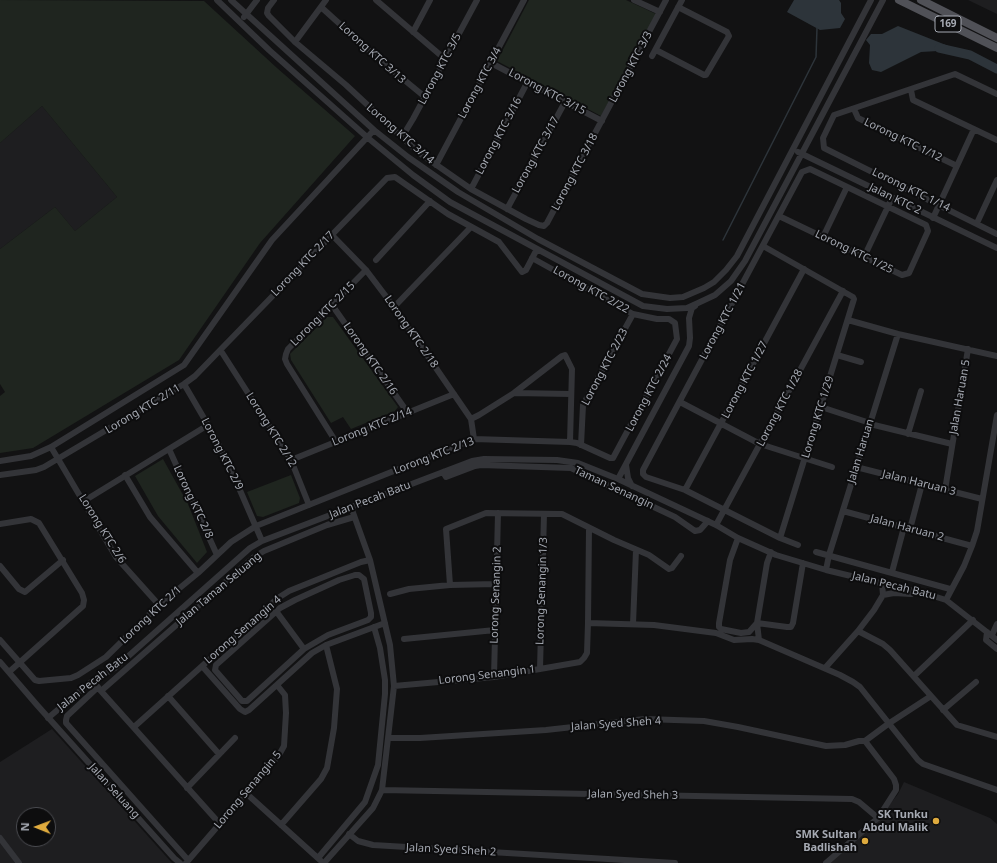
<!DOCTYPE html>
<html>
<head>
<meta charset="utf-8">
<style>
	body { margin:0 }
	#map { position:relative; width:997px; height:863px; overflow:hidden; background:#121213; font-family:"Noto Sans",sans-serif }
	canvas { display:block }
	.north { position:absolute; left:16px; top:807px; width:40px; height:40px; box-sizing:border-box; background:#0d0d0e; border:1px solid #4a4b50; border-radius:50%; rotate:271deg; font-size:11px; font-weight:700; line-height:16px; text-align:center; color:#a5a9b2 }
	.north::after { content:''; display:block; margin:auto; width:14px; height:18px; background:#dfab3e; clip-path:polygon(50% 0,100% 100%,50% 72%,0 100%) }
</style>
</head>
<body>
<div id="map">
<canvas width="997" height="863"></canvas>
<div class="north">N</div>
</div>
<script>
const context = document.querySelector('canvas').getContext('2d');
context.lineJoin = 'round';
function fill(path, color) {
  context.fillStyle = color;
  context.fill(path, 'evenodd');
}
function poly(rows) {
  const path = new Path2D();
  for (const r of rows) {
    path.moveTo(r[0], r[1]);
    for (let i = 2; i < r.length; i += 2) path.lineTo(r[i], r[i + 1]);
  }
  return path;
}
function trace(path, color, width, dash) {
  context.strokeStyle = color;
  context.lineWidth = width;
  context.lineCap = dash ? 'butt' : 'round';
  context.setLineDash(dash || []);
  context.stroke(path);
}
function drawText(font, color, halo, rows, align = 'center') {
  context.font = font + ' "Noto Sans",sans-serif';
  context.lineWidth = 4;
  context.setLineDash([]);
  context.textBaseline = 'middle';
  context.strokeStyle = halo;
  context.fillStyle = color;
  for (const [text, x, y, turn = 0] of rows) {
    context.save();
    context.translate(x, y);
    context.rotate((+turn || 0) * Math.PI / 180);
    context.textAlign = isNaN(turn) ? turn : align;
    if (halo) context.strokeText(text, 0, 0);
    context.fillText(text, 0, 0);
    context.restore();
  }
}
const built = poly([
	[968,0,997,0,997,14],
	[42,106,117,197,75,231,55,207,0,249,0,143],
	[52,729,172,863,0,863,0,762],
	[24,815,48,815,48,839,24,839],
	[904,782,990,818,997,824,997,863,828,863,879,818,898,794]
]);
const green = poly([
	[0,0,204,1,277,68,355,136,260,243,179,360,33,448,0,453,0,396,5,392,0,384,0,249,55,207,75,231,117,197,42,106,0,143],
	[529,0,626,0,656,14,601,116,497,61],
	[327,317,333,317,398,407,395,411,351,429,343,417,331,423,291,360,290,354],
	[163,459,188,504,207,552,197,563,158,516,135,476],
	[291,475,300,498,299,503,263,517,257,516,247,492]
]);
const water = poly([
	[794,0,839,0,841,3,841,13,845,19,840,28,820,30,787,12],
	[898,26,951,47,949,53,938,51,921,52,881,72,872,70,869,63,870,45,866,40,871,34,882,34]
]);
const stream = poly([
	[723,240,816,57,817,28]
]);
const river = poly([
	[939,48,970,55,997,69]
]);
const minor = poly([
	[217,0,269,50,368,138,413,175,450,202,643,306,667,309,687,308,698,303,715,295,731,281,745,261,883,0],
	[231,0,374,130,408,157,458,192,538,239,642,294,670,298,683,297,704,288,714,282,726,270,737,256,871,0],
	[274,0,268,8,267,13,269,16,295,42,346,85,418,152,471,189,526,219,539,225,544,226,547,223,666,0],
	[376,0,445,59],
	[634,0,660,12],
	[321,7,374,55,425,97],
	[244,17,257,0],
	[413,32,430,0],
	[295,42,326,0],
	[656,50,704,75,706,75,729,36,727,32,678,7],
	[652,56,682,0],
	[491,63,602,121],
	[911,90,913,100,997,140],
	[997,94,955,74,834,115,823,138,824,148,997,234],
	[854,109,858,118,957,166],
	[402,137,413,119,477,0],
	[798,152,997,248],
	[436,165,524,0],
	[471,189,527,83],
	[507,209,565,102],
	[779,216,902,275,909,273,928,231,926,225,810,169,802,172,643,470,643,474,646,477,685,490,780,538,798,545],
	[933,218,974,129],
	[977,223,997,180],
	[332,235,366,270,394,307,471,419,474,439],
	[823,237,847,187],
	[763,246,853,297,854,299,780,538],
	[864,257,892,198],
	[376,260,430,201],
	[332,305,408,413],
	[394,307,471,227],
	[848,320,898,334,997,356],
	[221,351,291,460,309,505],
	[837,355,861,362],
	[184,384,215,437,239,488,262,541],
	[514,393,571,394],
	[680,402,760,444,832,467],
	[821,407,870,423],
	[471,419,479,415,514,393,562,356,565,355,572,369,570,442],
	[870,424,952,444],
	[908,434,921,391],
	[336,442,287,364,285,359,286,354,288,349,366,270],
	[581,445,583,405,633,314],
	[51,447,116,557,159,605],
	[169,449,217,555],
	[291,460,454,394],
	[0,461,31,456,51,447,184,365,272,240,374,130],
	[626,465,628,478,632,486],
	[856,467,982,499],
	[443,472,446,477,475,466,481,465,571,468,675,517,695,531,700,530,708,521],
	[0,475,36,470,44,467,184,384,195,376,387,178,395,177,448,214,499,242,522,272,526,270,537,249],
	[125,475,150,517,198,573],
	[618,479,689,346,690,338,689,318,692,308,695,306],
	[685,490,804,269],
	[945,490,968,349],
	[84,501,208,425],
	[843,511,972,546],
	[0,524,31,519,39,523,82,593,84,600,83,606,9,672],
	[716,525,843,291],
	[910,529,922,484],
	[738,538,730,560,719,623,719,627,721,629,741,633,749,632,757,623,787,627,791,627,793,623,803,563],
	[816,552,950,589],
	[0,566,19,589,25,592,63,560],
	[826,570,829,555,898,334],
	[892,572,904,527],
	[355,575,359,575,364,579,371,613,371,617,368,620,328,635,304,649,247,701,242,701,215,670,216,665,280,608,295,600,339,580,355,575],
	[450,585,446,529,486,513,562,514,614,540,649,555,669,569,672,568,681,556],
	[390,594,409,589,450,585,496,584],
	[883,595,894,593,911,594],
	[946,600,964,566,972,546,977,531,997,415],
	[276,611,304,649],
	[588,623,654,625,716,633,734,640,752,639,759,640,840,675,853,682,860,687,918,760,923,764,997,790],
	[633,624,636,550],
	[858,631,883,644,890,650,957,725,997,737],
	[987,632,986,640,997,649],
	[992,635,997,624],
	[404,639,495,630],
	[0,640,35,680,39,681,71,678,78,675,106,657,159,605,198,573,231,542,256,526,474,439,570,442,577,443,610,458,613,458,677,339,675,323,669,319,657,319,633,314,532,258],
	[759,640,757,623,767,563,771,552],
	[0,662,37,705,174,858,180,863],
	[202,666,240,709,245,712,249,710,312,653,326,645,385,623],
	[825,668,858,631,874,610,883,595,882,583],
	[540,669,544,514],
	[914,676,973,620],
	[494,677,498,513],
	[92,681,220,824],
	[394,686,494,677,580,662,584,658,587,653,588,623,589,528],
	[98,687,67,716,66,720,66,723,188,860],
	[101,691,254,557,264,551,327,525,354,517],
	[168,696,219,754],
	[943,710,976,682],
	[48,718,92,681,115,668,250,548,262,541,472,461,484,459,557,460,578,463,618,479,716,525,738,538,776,555,826,570,930,595,946,600,997,640],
	[134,727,278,598,289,591,361,562,370,560],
	[388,738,420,738,546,730,645,719,704,721,738,727,826,746,845,745,859,741,865,741],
	[865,741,888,724,931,696],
	[187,788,235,738],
	[382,790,852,799,859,802,878,818],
	[247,794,320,860],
	[281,825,321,779,327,768,334,728,337,689,326,645],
	[349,834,358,841,373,845,675,863],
	[0,838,19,863],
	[318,858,365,802,378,765,385,694,385,680,380,648,374,627],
	[186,863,279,755,284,746,286,713,285,695,277,685],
	[324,863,373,808,382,790,394,686,390,645,370,560,351,507],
	[826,863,878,818,896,790,896,785,894,779,865,741]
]);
const major = poly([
	[899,0,997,48],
	[921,0,997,38]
]);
const markers = [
	[936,821,4,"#dfab3e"],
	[865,841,4,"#dfab3e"]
];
const shields = [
	[948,24,26]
];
const shieldNames = [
	["169",948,24]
];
const streetNames = [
	["Lorong KTC 3/13",372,53,42],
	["Lorong KTC 3/3",631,67,-62],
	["Lorong KTC 3/5",440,69,-62],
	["Lorong KTC 3/4",480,83,-62],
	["Lorong KTC 3/15",547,92,28],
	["Lorong KTC 3/14",400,134,41],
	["Lorong KTC 3/16",499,136,-62],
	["Lorong KTC 1/12",903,140,26],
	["Lorong KTC 3/17",536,155,-61],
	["Lorong KTC 3/18",575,172,-62],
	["Lorong KTC 1/14",911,190,26],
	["Jalan KTC 2",895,199,26],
	["Lorong KTC 1/25",854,252,26],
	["Lorong KTC 2/17",303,264,-46],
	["Lorong KTC 2/22",591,290,29],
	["Lorong KTC 2/15",323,314,-45],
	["Lorong KTC 1/21",723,321,-62],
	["Lorong KTC 2/18",411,332,55],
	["Lorong KTC 2/16",370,359,55],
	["Lorong KTC 2/23",605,367,-62],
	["Lorong KTC 1/27",745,380,-62],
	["Lorong KTC 2/24",649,393,-62],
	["Jalan Haruan 5",960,397,-80],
	["Lorong KTC 1/28",780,408,-62],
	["Lorong KTC 2/11",143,409,-31],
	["Lorong KTC 1/29",818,417,-73],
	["Lorong KTC 2/14",372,427,-22],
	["Lorong KTC 2/12",271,430,58],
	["Jalan Haruan",861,451,-73],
	["Lorong KTC 2/9",222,454,63],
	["Lorong KTC 2/13",434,456,-21],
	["Jalan Haruan 3",919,483,14],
	["Taman Senangin",614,488,25],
	["Jalan Pecah Batu",370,500,-21],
	["Lorong KTC 2/8",193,502,65],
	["Jalan Haruan 2",907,528,15],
	["Lorong KTC 2/6",102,529,58],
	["Jalan Pecah Batu",894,586,14],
	["Jalan Taman Seluang",219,589,-40],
	["Lorong Senangin 1/3",542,591,-88],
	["Lorong Senangin 2",496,595,-88],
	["Lorong KTC 2/1",151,615,-43],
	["Lorong Senangin 4",243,630,-41],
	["Lorong Senangin 1",487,675,-7],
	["Jalan Pecah Batu",93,682,-38],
	["Jalan Syed Sheh 4",616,724,-4],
	["Lorong Senangin 5",248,790,-50],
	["Jalan Seluang",114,791,48],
	["Jalan Syed Sheh 3",633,795,1],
	["Jalan Syed Sheh 2",451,850,3]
];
const poiNames = [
	["SK Tunku",928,815],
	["Abdul Malik",928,828],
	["SMK Sultan",857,835],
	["Badlishah",857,848]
];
fill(built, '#1e1e20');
fill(green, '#1f251f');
fill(water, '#2d343a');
trace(stream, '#2d343a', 1.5);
trace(river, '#2d343a', 9);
trace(minor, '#333438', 6);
trace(major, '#505157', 8);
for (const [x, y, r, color] of markers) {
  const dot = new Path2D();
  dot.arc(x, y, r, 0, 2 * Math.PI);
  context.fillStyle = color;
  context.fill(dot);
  trace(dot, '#0d0d0e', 1.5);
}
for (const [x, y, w] of shields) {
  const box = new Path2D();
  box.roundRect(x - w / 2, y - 8, w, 16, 3);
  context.fillStyle = '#0d0d0e';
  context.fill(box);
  trace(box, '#a5a9b2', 1);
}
drawText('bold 10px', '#a5a9b2', null, shieldNames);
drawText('11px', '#a5a9b2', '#0d0d0e', streetNames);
drawText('bold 11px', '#a5a9b2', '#0d0d0e', poiNames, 'right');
</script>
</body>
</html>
